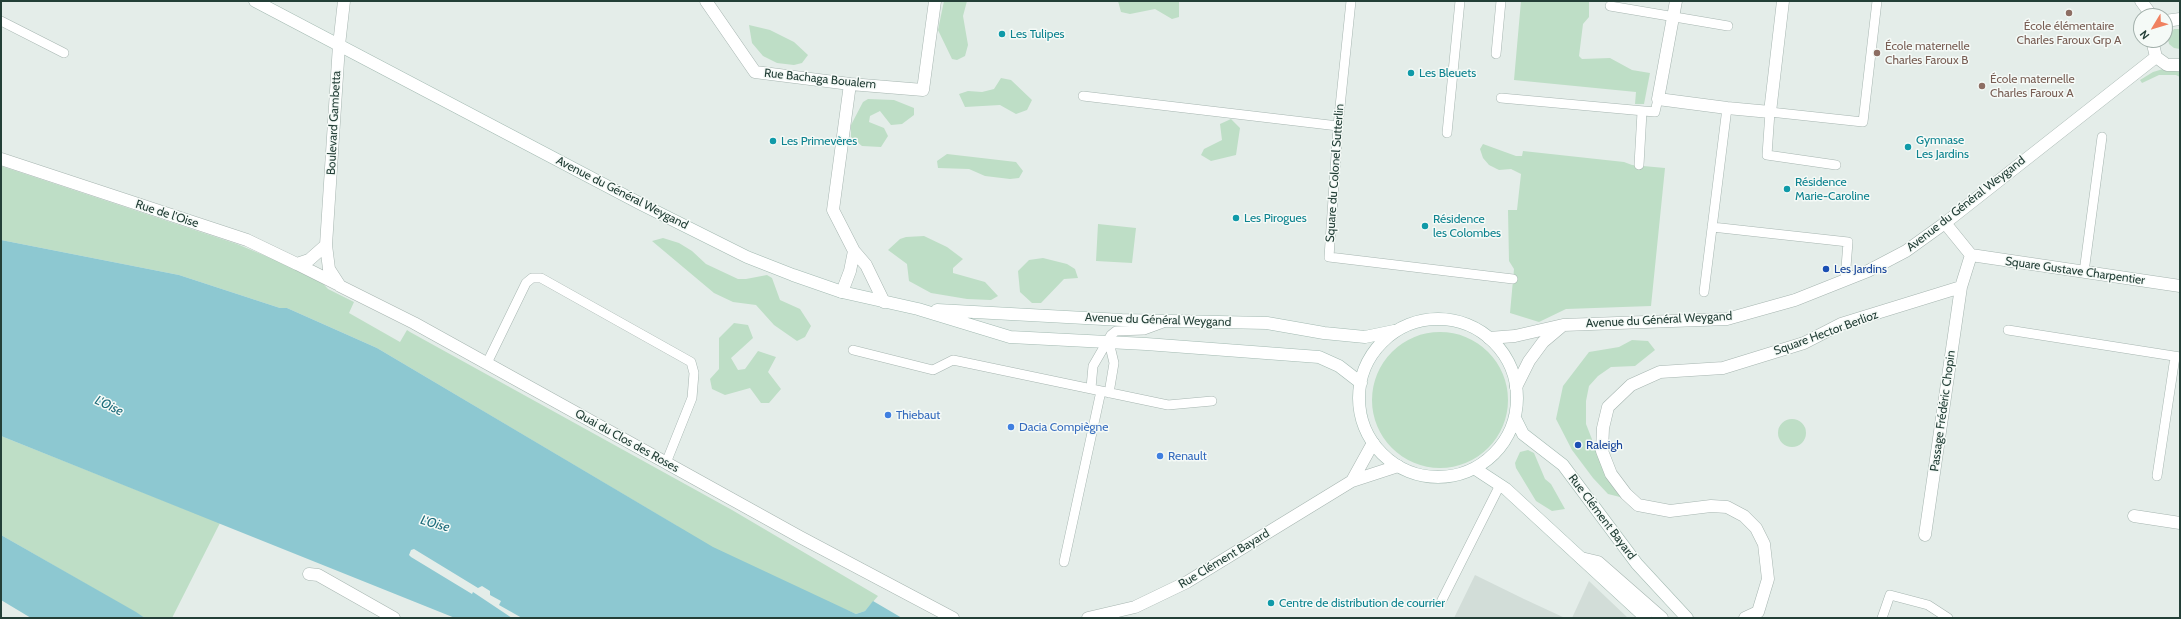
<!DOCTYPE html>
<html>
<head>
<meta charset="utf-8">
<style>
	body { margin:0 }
	#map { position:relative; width:2181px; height:619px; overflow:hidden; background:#e4ede9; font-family:Cabin,sans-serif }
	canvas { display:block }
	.frame { position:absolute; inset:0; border:2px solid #233f37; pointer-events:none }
	.north { position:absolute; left:2133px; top:8px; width:40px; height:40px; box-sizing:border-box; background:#f5faf7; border:1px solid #a1afaa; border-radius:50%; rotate:232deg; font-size:11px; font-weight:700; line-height:16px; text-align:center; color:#233f37 }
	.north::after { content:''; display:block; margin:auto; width:14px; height:18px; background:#f08160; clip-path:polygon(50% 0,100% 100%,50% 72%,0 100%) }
</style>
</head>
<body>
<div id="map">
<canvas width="2181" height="619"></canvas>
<div class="frame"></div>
<div class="north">N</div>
</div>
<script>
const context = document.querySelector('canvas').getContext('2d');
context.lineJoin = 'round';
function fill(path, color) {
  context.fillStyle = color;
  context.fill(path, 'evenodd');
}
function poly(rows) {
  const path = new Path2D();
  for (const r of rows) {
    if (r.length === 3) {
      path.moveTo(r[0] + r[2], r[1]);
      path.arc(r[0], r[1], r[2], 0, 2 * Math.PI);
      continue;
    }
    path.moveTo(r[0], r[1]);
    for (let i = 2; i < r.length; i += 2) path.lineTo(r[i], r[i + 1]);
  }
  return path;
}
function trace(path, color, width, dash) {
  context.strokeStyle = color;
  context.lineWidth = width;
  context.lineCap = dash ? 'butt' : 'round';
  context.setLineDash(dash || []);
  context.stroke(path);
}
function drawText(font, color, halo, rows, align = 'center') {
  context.font = font + ' Cabin,sans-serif';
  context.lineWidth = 3;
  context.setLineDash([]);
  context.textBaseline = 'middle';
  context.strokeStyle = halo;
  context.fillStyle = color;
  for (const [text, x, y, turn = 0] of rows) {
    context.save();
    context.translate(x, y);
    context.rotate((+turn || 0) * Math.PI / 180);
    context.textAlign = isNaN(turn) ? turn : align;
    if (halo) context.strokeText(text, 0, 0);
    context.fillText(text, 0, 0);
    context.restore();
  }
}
const built = poly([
	[1475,575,1524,599,1565,618,1454,618],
	[1589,581,1628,618,1572,618]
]);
const green = poly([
	[944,1,967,1,963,16,968,45,965,56,957,60,952,59,938,30],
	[1118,1,1179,1,1179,17,1172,19,1155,9,1130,14,1121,12],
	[1521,1,1589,1,1589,17,1583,24,1579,56,1582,59,1610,58,1632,70,1650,73,1644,104,1635,104,1636,92,1514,80],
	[749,25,770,30,794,42,808,55,802,63,794,65,777,63,763,56,752,43],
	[2174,29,2180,29,2180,49,2174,48,2169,44,2168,39,2170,33],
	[2163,69,2180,72,2180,77,2176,75,2159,75,2142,83,2140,80,2153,72],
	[1001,78,1011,80,1032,100,1027,110,1016,114,1000,105,965,107,959,94,968,91,982,92,994,89],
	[868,99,894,100,914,108,914,115,902,124,891,125,880,111,870,116,869,122,884,128,888,136,881,147,862,146,851,137,851,125,863,102],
	[1231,119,1240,128,1236,155,1211,161,1201,155,1204,149,1222,140,1220,124],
	[1483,144,1516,156,1522,156,1523,151,1624,162,1632,165,1665,168,1651,306,1566,309,1539,322,1510,313,1514,269,1509,261,1508,210,1517,210,1521,174,1511,169,1499,170,1489,165,1483,158,1480,149],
	[947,154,1016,162,1023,171,1019,178,1010,179,985,176,969,169,938,168,937,161],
	[1,166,237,244,318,278,328,289,354,302,349,313,400,342,407,330,410,332,732,510,878,596,865,611,856,614,828,602,831,606,691,537,677,526,377,348,287,308,280,308,179,275,1,240],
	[1098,224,1136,228,1132,263,1096,261],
	[924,236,947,247,963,259,953,268,953,273,985,282,998,296,991,300,967,299,931,293,909,281,907,264,888,250,900,239,906,237],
	[663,238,679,243,692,251,706,264,738,279,746,279,767,275,772,278,780,300,800,309,811,326,805,337,797,341,774,325,756,305,733,302,714,293,652,241],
	[1043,258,1067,264,1075,269,1078,278,1064,279,1041,303,1032,303,1020,292,1018,271,1029,260],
	[734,323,748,325,753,338,731,358,738,370,745,369,758,351,776,357,768,372,781,389,769,403,761,403,750,388,725,395,712,389,710,379,719,369,719,338],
	[1440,400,68],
	[1632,340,1648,341,1655,350,1635,366,1611,367,1598,376,1589,386,1586,401,1586,424,1602,465,1624,498,1608,494,1593,478,1572,450,1556,419,1563,386,1589,352,1619,347],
	[1792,433,14],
	[1,436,220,523,172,618,145,618,1,535],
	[1528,450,1534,453,1545,479,1551,484,1565,509,1552,511,1536,501,1516,468,1515,463,1520,452]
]);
const water = poly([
	[1,240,179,275,280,308,287,308,377,348,713,547,856,614,865,611,873,601,902,618,522,618,499,605,501,601,490,595,490,591,482,586,478,588,414,549,411,550,409,555,411,557,472,594,473,592,512,618,455,618,1,436],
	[1,535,136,612,145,618,31,618,1,600]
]);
const service = poly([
	[1351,1,1338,126,1329,257,1513,279],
	[1610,6,1728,26],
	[1,21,64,53],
	[1496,54,1501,1],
	[1083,96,1338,126],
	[1501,98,1655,112,1658,99],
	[1447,133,1460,1],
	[1639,165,1642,112],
	[1836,165,1767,155,1770,112,1863,122,1877,1],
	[1712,227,1848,242,1845,280],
	[2084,272,2102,137],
	[1704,292,1727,108],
	[2008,330,2180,357],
	[1109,342,1114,363,1109,393],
	[853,350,933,370,953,360,1168,405,1212,401],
	[487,363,526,283,532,278,541,278,691,362,694,373,692,398,666,463],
	[1091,388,1093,366,1111,335,1116,331,1144,330,1163,323],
	[2157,476,2175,357],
	[1064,562,1101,391],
	[1442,600,1500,485],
	[1882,618,1890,595,1928,605,1948,618]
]);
const minor = poly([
	[706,1,755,72,850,84,923,90,935,1],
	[1676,1,1658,99,1727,108,1770,112,1783,1],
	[850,84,833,210,854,251],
	[1971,255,2180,286],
	[842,292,850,271,854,251,866,265,884,302],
	[2134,516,2180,523],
	[1925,535,1961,287,1971,255,1945,223],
	[1581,558,1598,562,1662,618],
	[309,574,318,575,394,618],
	[1745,618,1758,612,1768,579,1764,544,1756,528,1744,516,1727,507,1711,506,1670,511,1638,505,1626,494,1611,474,1602,451,1603,428,1608,407,1631,385,1660,372,1723,368,1804,343,1841,324,1961,287]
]);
const tertiary = poly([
	[344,1,339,45,326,245,329,269,340,286,414,323,800,537,953,618],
	[2141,1,2152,16],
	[2165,21,2180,19],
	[2152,40,2156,57,2167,65,2180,65],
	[1,159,247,240,297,264,309,260,326,245],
	[297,264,339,285],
	[1489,338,1515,336,1563,325,1727,319,1795,300,1868,271,1906,251,1945,223,2156,57],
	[1516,387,1529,361,1543,342,1562,326],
	[1352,481,1373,443],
	[1088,618,1135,607,1187,582,1352,481,1398,466]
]);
const secondary = poly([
	[255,1,641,204,747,257,793,275,842,292,918,309,1010,337,1146,344,1319,357,1339,366,1361,383],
	[937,310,1122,320,1267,323,1324,333,1365,337,1394,331],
	[1438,398,79],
	[1516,420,1523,434,1563,465,1637,564,1687,618],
	[1477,470,1506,489,1646,618]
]);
const markers = [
	[2069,13,4,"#8d6e63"],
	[1002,34,4,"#0f9aa8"],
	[1877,53,4,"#8d6e63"],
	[1411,73,4,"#0f9aa8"],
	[1982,86,4,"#8d6e63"],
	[773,141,4,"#0f9aa8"],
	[1908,147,4,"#0f9aa8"],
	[1787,189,4,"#0f9aa8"],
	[1236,218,4,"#0f9aa8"],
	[1425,226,4,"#0f9aa8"],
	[1826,269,4,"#1a4fb4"],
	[888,415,4,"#3f7fe0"],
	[1011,427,4,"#3f7fe0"],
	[1578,445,4,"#1a4fb4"],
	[1160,456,4,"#3f7fe0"],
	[1271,603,4,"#0f9aa8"]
];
const educationNames = [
	["École élémentaire",2069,26,"center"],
	["Charles Faroux Grp A",2069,40,"center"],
	["École maternelle",1885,46],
	["Charles Faroux B",1885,60],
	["École maternelle",1990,79],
	["Charles Faroux A",1990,93]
];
const cultureNames = [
	["Les Tulipes",1010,34],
	["Les Bleuets",1419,73],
	["Gymnase",1916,140],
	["Les Jardins",1916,154],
	["Les Primevères",781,141],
	["Résidence",1795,182],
	["Marie-Caroline",1795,196],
	["Les Pirogues",1244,218],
	["Résidence",1433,219],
	["les Colombes",1433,233],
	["Centre de distribution de courrier",1279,603]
];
const streetNames = [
	["Rue Bachaga Boualem",820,79,6],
	["Boulevard Gambetta",334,123,-87],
	["Square du Colonel Sutterlin",1335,173,-86],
	["Avenue du Général Weygand",622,193,27],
	["Avenue du Général Weygand",1966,204,-38],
	["Rue de l'Oise",167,214,18],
	["Square Gustave Charpentier",2075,271,8],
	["Avenue du Général Weygand",1158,320,2],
	["Avenue du Général Weygand",1659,320,-3],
	["Square Hector Berlioz",1826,333,-20],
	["Passage Frédéric Chopin",1943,411,-82],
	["Quai du Clos des Roses",627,441,29],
	["Rue Clément Bayard",1602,517,53],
	["Rue Clément Bayard",1224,559,-31]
];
const transitNames = [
	["Les Jardins",1834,269],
	["Raleigh",1586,445]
];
const shopNames = [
	["Thiebaut",896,415],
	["Dacia Compiègne",1019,427],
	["Renault",1168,456]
];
const waterNames = [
	["L'Oise",109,406,26],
	["L'Oise",435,524,16]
];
fill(built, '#d2ddd8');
fill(green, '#bedec6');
fill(water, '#8dc8d1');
trace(service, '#a6b5b0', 10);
trace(minor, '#a6b5b0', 13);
trace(tertiary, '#a6b5b0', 13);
trace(secondary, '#a2b9b1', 13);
trace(service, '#fff', 9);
trace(minor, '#fff', 12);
trace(tertiary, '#fff', 12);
trace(secondary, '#fff', 12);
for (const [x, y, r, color] of markers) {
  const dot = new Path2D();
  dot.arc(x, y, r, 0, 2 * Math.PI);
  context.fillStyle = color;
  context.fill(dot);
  trace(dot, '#f5faf7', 1.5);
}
drawText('12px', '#785e54', '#f5faf7', educationNames, 'left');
drawText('12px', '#0d838f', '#f5faf7', cultureNames, 'left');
drawText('12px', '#233f37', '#f5faf7', streetNames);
drawText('12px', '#164399', '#f5faf7', transitNames, 'left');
drawText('12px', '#366cbe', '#f5faf7', shopNames, 'left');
drawText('italic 13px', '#1e6c7b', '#f5faf7', waterNames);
</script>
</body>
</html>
